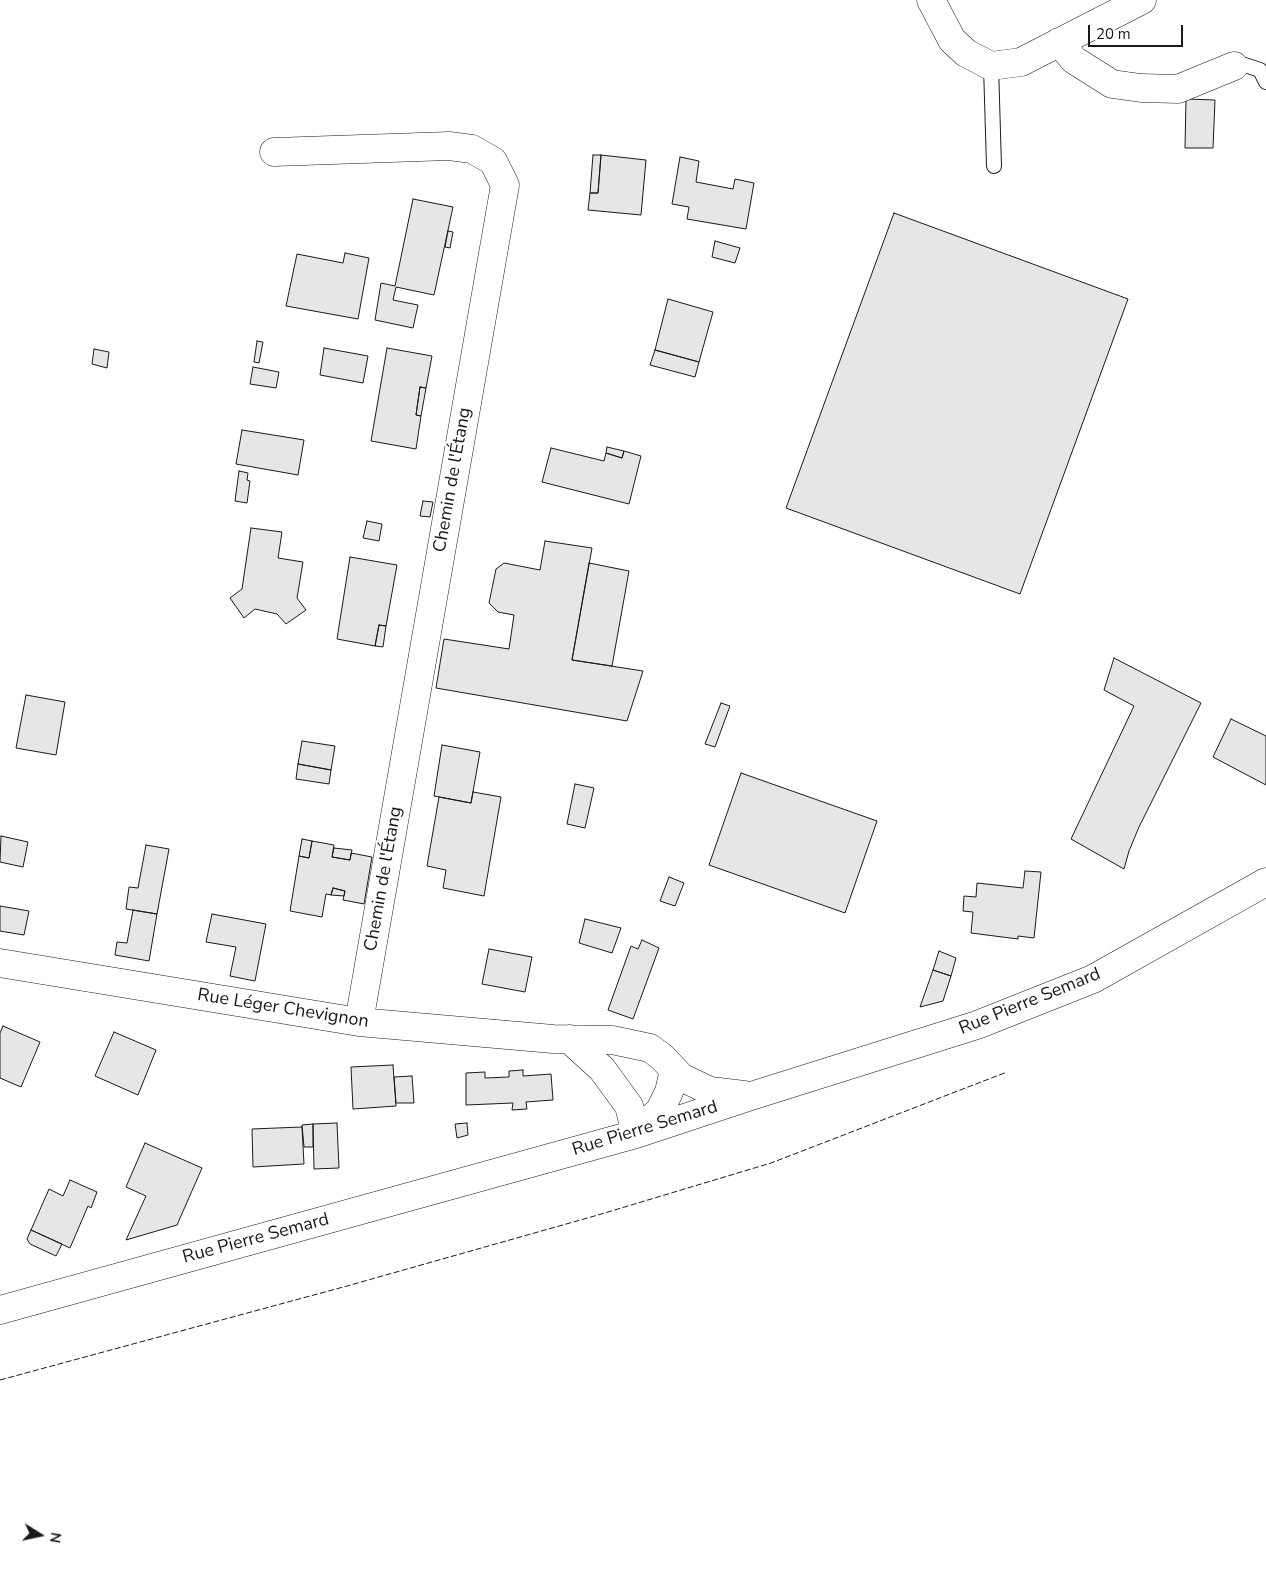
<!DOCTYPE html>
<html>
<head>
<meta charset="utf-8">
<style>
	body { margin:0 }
	#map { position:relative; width:1266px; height:1575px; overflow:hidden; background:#fff; font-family:"Nunito Sans",sans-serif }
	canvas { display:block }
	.north { position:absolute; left:15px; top:1510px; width:50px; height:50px; -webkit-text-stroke:4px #fff; paint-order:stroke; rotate:100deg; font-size:14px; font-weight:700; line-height:20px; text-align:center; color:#1a1a1a }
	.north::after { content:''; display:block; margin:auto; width:18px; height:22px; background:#1a1a1a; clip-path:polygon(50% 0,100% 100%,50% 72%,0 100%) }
	.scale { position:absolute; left:1088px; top:25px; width:95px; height:22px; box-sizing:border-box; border:2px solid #1a1a1a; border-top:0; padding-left:6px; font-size:15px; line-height:18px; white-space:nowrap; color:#1a1a1a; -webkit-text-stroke:4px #fff; paint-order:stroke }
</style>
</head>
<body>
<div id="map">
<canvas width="1266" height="1575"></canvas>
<div class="north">N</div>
<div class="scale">20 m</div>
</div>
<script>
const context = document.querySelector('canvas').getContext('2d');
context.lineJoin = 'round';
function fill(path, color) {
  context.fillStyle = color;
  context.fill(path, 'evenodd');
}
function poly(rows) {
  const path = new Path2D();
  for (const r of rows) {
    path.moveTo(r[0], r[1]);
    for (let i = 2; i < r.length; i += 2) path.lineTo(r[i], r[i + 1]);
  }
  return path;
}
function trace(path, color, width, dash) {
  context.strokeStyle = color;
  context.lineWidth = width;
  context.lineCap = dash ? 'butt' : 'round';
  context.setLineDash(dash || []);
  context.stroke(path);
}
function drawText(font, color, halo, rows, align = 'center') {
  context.font = font + ' "Nunito Sans",sans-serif';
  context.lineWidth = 4;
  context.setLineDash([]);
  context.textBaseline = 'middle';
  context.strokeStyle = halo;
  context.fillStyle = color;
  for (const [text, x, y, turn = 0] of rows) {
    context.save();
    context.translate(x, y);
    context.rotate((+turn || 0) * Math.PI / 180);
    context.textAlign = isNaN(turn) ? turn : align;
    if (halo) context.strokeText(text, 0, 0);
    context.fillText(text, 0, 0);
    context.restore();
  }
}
const building = poly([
	[1186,99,1215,100,1213,148,1185,148,1186,99],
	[593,155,601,155,598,193,590,193,593,155],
	[601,155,646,160,641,215,588,210,590,193,598,193,601,155],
	[680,157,699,161,696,182,733,189,735,179,754,183,746,229,687,219,689,207,672,204,680,157],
	[413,199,453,207,434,295,396,287,393,300,418,305,413,328,375,320,381,283,395,286,413,199],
	[894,213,1128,299,1020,594,786,508,894,213],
	[448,231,453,232,450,248,445,247,448,231],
	[715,241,740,248,735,263,712,257,715,241],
	[345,253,369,258,358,319,286,306,297,254,343,263,345,253],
	[668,299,713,312,699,362,655,350,668,299],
	[257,341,263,342,259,363,254,362,257,341],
	[324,348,368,356,363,383,320,375,324,348],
	[387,348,432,356,426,388,420,387,416,415,421,416,416,449,371,441,387,348],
	[94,349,109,352,107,368,92,364,94,349],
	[655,350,699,362,695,377,650,365,655,350],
	[253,367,279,372,276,388,250,384,253,367],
	[420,387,426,388,421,416,416,415,420,387],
	[242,430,304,440,298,475,236,464,242,430],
	[607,447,624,451,622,458,606,453,607,447],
	[551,448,604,461,606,453,622,458,624,451,641,456,629,504,542,482,551,448],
	[239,471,248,473,247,480,250,481,247,503,235,501,239,471],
	[423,501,433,502,430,517,420,516,423,501],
	[367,521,382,524,379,541,363,538,367,521],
	[251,528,282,532,278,558,303,562,297,598,306,610,286,624,277,614,255,609,244,618,230,598,242,589,251,528],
	[545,541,592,548,572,660,643,671,627,721,436,688,444,639,509,649,514,615,498,612,489,603,496,569,504,563,540,570,545,541],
	[350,557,397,565,386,626,379,625,375,646,337,639,350,557],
	[589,563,629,571,612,666,572,660,589,563],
	[379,625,386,626,383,647,375,646,379,625],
	[1114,658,1201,703,1139,827,1129,851,1124,869,1071,839,1134,706,1104,690,1114,658],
	[26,695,65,702,56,755,16,748,26,695],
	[721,703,730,706,715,747,705,744,721,703],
	[1231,719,1266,736,1266,785,1213,757,1231,719],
	[302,741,335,746,331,770,298,764,302,741],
	[442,745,480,752,471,803,434,796,442,745],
	[298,764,331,770,329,784,296,779,298,764],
	[741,773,877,821,845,913,709,865,741,773],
	[575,784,594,788,585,828,567,824,575,784],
	[473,792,501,797,484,896,443,888,446,870,427,866,439,797,471,803,473,792],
	[1,836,28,842,23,867,0,862,1,836],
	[302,839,312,841,309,858,299,856,302,839],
	[312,841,334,845,332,857,350,860,351,853,372,857,364,904,343,900,345,891,333,888,331,895,326,894,322,917,290,911,299,856,309,858,312,841],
	[146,845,169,849,157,914,126,909,129,887,138,888,146,845],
	[334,848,352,850,350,860,332,857,334,848],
	[1025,871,1041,872,1034,938,1018,936,1018,939,971,933,973,912,963,911,964,896,976,897,977,883,1023,888,1025,871],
	[669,877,684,883,675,906,660,901,669,877],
	[333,888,345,891,344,896,331,895,333,888],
	[0,906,29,911,24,935,0,931,0,906],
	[133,910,157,914,149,961,115,955,117,942,127,943,133,910],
	[212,914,266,924,255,981,230,976,236,947,206,942,212,914],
	[585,919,621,928,612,953,579,943,585,919],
	[642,940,659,948,633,1019,608,1010,631,946,638,949,642,940],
	[489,949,532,957,525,992,482,984,489,949],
	[939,951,956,958,951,976,933,970,939,951],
	[933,970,951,976,943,1001,920,1007,933,970],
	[3,1026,40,1042,21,1087,0,1078,0,1033,3,1026],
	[114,1032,156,1050,138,1095,95,1076,114,1032],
	[393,1065,396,1106,353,1109,351,1067,393,1065],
	[523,1070,523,1076,551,1074,553,1100,526,1102,527,1109,512,1110,513,1103,466,1105,466,1073,485,1072,485,1078,509,1077,509,1071,523,1070],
	[412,1076,414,1103,396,1103,394,1077,412,1076],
	[337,1123,339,1168,314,1169,313,1124,337,1123],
	[467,1123,468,1135,457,1138,455,1124,467,1123],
	[313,1124,313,1147,304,1147,302,1125,313,1124],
	[302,1127,304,1164,253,1167,252,1129,302,1127],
	[145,1143,202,1168,177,1225,126,1240,146,1196,126,1187,145,1143],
	[70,1180,97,1192,91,1208,88,1206,70,1248,31,1230,49,1189,63,1196,70,1180],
	[31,1230,62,1244,56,1256,30,1244,27,1239,31,1230]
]);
const service = poly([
	[991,66,994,166],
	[1234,66,1245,65,1260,70,1266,82]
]);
const minor = poly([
	[931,0,952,40,966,53,991,66,1021,62,1142,0],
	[1059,42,1074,60,1112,84,1141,88,1178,89,1234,66],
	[274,152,449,146,472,149,493,161,505,185,359,1022],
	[0,963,359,1022,553,1039,612,1040,650,1048,662,1057,681,1077,710,1091,744,1095],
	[569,1039,602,1069,629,1106,636,1134],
	[637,1133,660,1110,669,1092,674,1070],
	[0,1310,636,1134,751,1096,977,1025,1093,979,1266,882]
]);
const fence = poly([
	[0,1380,347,1286,598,1215,771,1163,1007,1072]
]);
const streetNames = [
	["Chemin de l'Étang",453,480,-80],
	["Chemin de l'Étang",384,879,-80],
	["Rue Pierre Semard",1030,1002,-22],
	["Rue Léger Chevignon",283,1009,9],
	["Rue Pierre Semard",645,1129,-17],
	["Rue Pierre Semard",256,1239,-15]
];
fill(building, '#e6e6e6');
trace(building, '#1a1a1a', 1);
trace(service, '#1a1a1a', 16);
trace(minor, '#1a1a1a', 29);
trace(service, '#fff', 14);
trace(minor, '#fff', 28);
trace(fence, '#1a1a1a', 1, [6, 2.5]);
drawText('18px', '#1a1a1a', '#fff', streetNames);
</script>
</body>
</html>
